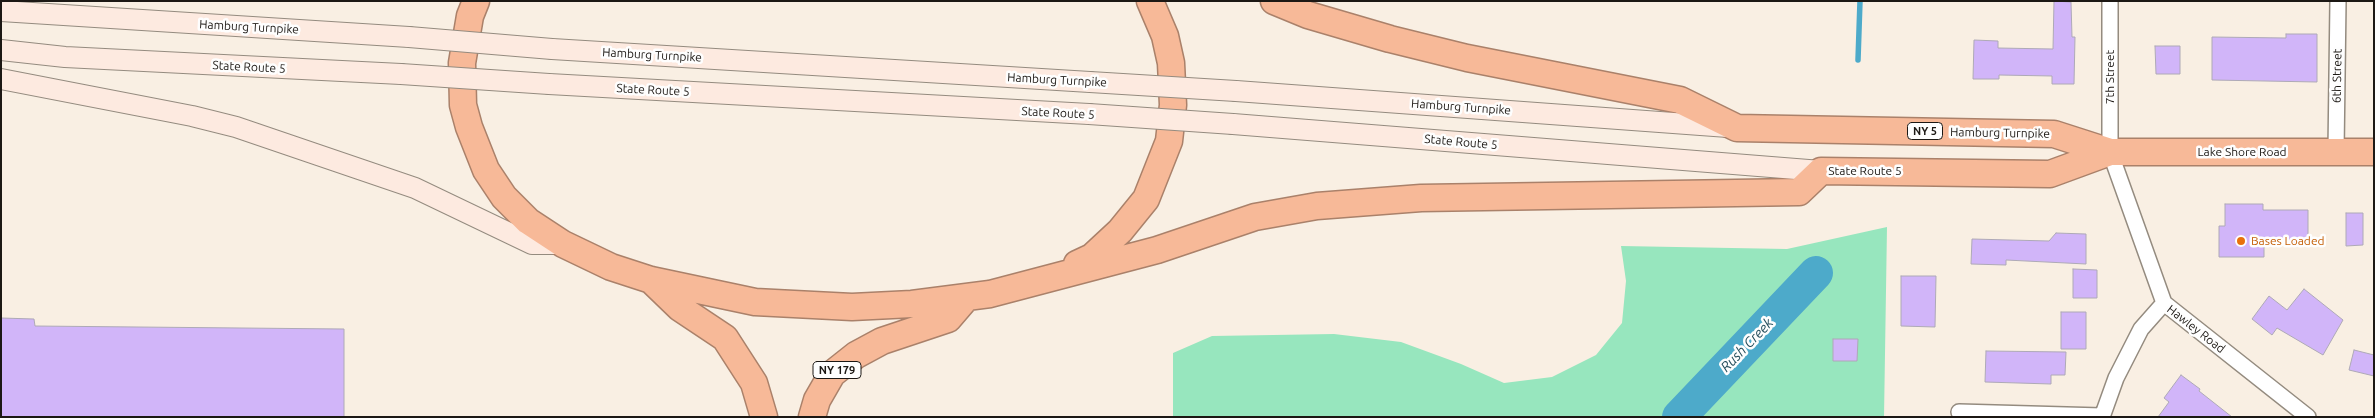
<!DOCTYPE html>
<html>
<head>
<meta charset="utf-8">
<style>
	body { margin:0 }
	#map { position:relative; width:2375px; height:418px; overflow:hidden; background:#f9efe3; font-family:Ubuntu,sans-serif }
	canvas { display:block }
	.frame { position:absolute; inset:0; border:2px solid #1c1814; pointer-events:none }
</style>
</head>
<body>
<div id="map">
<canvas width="2375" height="418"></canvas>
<div class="frame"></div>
</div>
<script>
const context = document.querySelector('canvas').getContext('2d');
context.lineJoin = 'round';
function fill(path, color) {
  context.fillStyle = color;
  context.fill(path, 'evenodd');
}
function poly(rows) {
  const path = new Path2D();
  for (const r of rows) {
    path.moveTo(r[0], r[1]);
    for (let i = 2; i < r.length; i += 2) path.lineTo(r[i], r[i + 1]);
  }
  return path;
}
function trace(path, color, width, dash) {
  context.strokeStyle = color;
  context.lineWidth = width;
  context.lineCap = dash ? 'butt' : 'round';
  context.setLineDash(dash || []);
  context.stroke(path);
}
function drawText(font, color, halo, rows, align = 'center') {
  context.font = font + ' Ubuntu,sans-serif';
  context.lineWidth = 5;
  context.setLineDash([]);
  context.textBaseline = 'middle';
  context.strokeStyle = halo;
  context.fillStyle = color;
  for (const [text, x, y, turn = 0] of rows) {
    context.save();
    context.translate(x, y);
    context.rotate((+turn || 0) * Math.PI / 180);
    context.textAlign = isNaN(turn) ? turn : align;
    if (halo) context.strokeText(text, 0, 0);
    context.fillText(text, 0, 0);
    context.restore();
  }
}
const green = poly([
	[1887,227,1884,417,1173,417,1173,353,1212,336,1334,334,1401,342,1461,364,1504,383,1552,377,1596,355,1622,323,1626,281,1621,246,1787,249]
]);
const stream = poly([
	[1858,60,1860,1]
]);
const river = poly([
	[1679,417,1816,273]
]);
const building = poly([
	[2054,1,2071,2,2072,37,2075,37,2074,84,2052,84,2052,76,1999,75,1999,79,1973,79,1974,40,1998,41,1998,48,2053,49,2054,1],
	[2286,34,2317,34,2317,82,2212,80,2212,37,2286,38,2286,34],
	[2155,46,2180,46,2180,74,2156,74,2155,46],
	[2225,204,2263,204,2263,210,2308,210,2308,243,2264,243,2264,257,2219,257,2219,226,2225,226,2225,204],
	[2346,213,2363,213,2363,245,2346,246,2346,213],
	[2056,233,2086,234,2086,264,2006,260,2006,265,1971,264,1972,239,2049,241,2056,233],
	[2073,269,2097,270,2097,298,2073,298,2073,269],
	[1901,276,1936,276,1935,327,1901,326,1901,276],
	[2304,289,2343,320,2323,355,2277,328,2272,335,2252,319,2269,296,2287,310,2304,289],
	[2061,312,2086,312,2086,349,2061,349,2061,312],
	[1,318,34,319,35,326,344,329,344,417,1,417,1,318],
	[1833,339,1858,339,1857,361,1833,361,1833,339],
	[2354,350,2374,355,2374,376,2349,370,2354,350],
	[1986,351,2066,352,2065,375,2051,375,2051,384,1985,382,1986,351],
	[2181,375,2200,389,2199,391,2232,417,2158,417,2169,402,2164,398,2181,375]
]);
const street = poly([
	[2110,1,2110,152,2164,303,2308,417],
	[2336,151,2338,1],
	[1959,412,2102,416],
	[2102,417,2116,378,2141,329,2164,303]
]);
const secondary = poly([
	[1,11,409,37],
	[552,49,1090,82],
	[1,50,65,57,401,74],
	[1,79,192,116,236,127,415,188,532,244,563,244],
	[549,84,1089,114],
	[1236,91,1728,127],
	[1233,124,1821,171]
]);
const highway = poly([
	[476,1,470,16,462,63,463,105,469,127,486,170,504,197,528,221,563,244,611,267,651,280,755,302,852,307,912,304,990,294,1157,250,1255,217,1317,206,1421,198,1799,192,1821,171,2050,174,2110,152],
	[1274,1,1308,15,1390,39,1467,58,1680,100,1737,128,2054,134,2110,152,2374,152],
	[1077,264,1092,257,1120,231,1146,199,1169,141,1173,105,1171,63,1165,36,1150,1],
	[651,280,680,308,725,338,754,383,764,417],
	[812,417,817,400,832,374,856,355,882,341,948,319,966,298]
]);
const secondaryBridge = poly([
	[409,37,552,49],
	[401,74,549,84],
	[1090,82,1236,91],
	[1089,114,1233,124]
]);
const markers = [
	[2241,241,5,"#e8710a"]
];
const shields = [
	[1925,131,35],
	[837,370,48]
];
const shieldNames = [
	["NY 5",1925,131],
	["NY 179",837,370]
];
const streetNames = [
	["Hamburg Turnpike",249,27,3],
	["Hamburg Turnpike",652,55,3],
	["State Route 5",249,67,3],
	["6th Street",2337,76,-89],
	["7th Street",2110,77,-90],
	["Hamburg Turnpike",1057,80,3],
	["State Route 5",653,90,3],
	["Hamburg Turnpike",1461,107,4],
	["State Route 5",1058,113,3],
	["Hamburg Turnpike",2000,133,1],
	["State Route 5",1461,142,5],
	["Lake Shore Road",2242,152],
	["State Route 5",1865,171],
	["Hawley Road",2196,329,38]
];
const foodNames = [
	["Bases Loaded",2251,241]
];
const waterNames = [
	["Rush Creek",1747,345,-46]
];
fill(green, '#97e6be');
trace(stream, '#4daaca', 5.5);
trace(river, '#4daaca', 34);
fill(building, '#d1b5f9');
trace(building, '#aea9b6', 1);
trace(street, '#948b7f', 18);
trace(secondary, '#948b7f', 22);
trace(highway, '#aa816a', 29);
trace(street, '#fff', 15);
trace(secondary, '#fdeae0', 20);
trace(highway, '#f7b998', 26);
trace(secondaryBridge, '#948b7f', 22, []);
trace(secondaryBridge, '#fdeae0', 20);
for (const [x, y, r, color] of markers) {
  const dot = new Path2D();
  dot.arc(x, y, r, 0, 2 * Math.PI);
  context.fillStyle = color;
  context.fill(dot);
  trace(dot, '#fefefe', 2);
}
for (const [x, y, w] of shields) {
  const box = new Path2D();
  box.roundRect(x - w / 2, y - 8.5, w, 17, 4);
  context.fillStyle = '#fefefe';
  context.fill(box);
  trace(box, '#1c1814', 1);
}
drawText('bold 11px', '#1c1814', null, shieldNames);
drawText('12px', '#1c1814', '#fefefe', streetNames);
drawText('12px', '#c56008', '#fefefe', foodNames, 'left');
drawText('italic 14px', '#234c5a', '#fefefe', waterNames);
</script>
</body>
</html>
